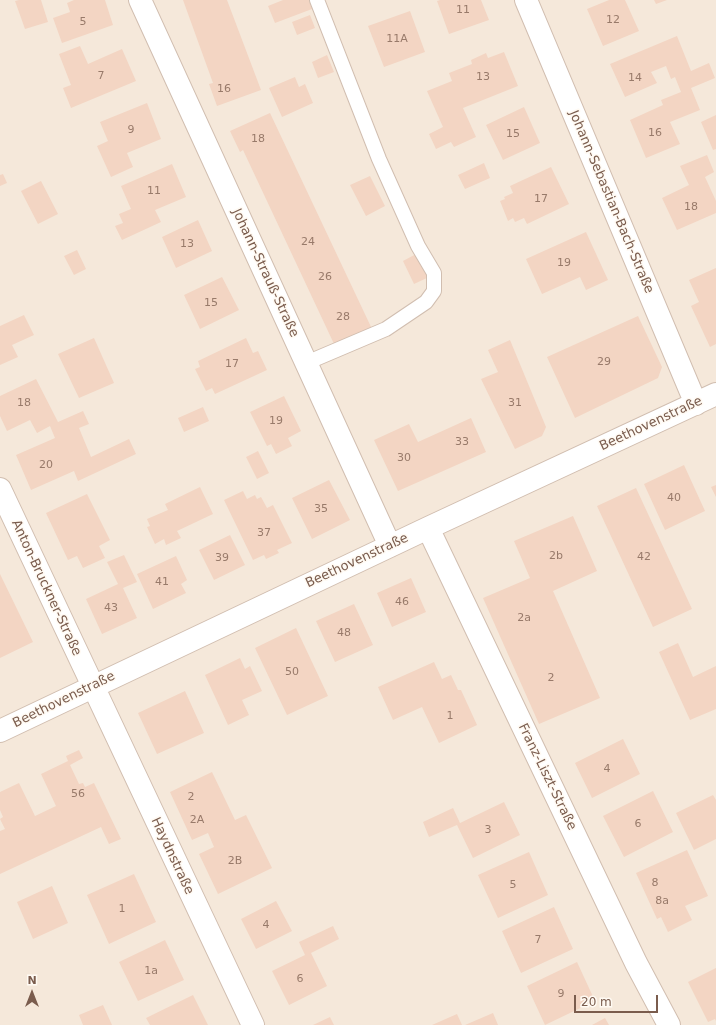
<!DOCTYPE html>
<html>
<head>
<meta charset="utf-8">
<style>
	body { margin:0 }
	#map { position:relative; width:716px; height:1025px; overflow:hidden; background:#fdf6ec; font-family:"DejaVu Sans",sans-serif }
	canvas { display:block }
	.north { position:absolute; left:12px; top:973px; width:40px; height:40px; -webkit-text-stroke:3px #fffaf3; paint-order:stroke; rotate:0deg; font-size:11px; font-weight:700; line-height:16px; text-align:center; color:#7a5c4d }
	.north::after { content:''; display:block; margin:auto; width:14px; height:18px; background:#7a5c4d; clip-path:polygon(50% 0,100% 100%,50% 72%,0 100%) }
	.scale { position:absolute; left:574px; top:995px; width:84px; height:18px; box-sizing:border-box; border:2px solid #7a5c4d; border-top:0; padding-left:5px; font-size:12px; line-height:14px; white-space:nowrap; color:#7a5c4d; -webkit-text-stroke:3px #fffaf3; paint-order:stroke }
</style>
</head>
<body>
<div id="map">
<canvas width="716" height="1025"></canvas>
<div class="north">N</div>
<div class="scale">20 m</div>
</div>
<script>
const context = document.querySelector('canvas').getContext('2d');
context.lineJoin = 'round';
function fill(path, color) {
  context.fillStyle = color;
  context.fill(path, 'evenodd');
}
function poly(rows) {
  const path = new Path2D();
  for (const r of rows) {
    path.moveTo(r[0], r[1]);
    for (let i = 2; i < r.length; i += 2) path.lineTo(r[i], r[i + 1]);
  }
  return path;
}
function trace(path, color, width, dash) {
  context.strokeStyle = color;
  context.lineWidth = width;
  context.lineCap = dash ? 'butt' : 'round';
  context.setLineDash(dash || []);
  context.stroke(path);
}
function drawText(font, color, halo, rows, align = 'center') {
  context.font = font + ' "DejaVu Sans",sans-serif';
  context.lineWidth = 3;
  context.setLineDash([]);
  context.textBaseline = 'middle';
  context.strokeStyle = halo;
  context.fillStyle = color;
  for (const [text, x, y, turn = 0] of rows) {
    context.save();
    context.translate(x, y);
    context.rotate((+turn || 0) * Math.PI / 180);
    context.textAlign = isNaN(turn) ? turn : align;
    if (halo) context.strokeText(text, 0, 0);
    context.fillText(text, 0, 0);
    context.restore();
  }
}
const residential = poly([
	[0,0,716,0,716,1025,0,1025]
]);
const building = poly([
	[19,0,41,0,48,22,25,29,15,1],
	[74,0,105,0,113,25,62,43,53,18,70,12,67,3],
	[183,0,227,0,261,90,217,106,209,84,213,83],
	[283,0,309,0,312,9,275,23,268,6],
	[440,0,481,0,489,20,449,34,437,1],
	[609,0,625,0,639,31,603,46,587,9],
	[654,0,667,0,656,4],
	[410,11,425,52,384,67,368,26],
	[310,15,315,28,297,35,292,22],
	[677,36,691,71,709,63,715,78,691,88,700,110,670,122,680,144,646,158,630,120,663,105,661,100,681,92,675,77,671,79,666,66,651,72,657,83,625,97,610,64],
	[80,46,88,64,122,49,136,81,71,108,63,88,71,85,59,54],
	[504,52,518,86,463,108,476,137,454,147,451,142,436,149,429,134,443,127,427,91,452,81,449,73,472,64,471,60,486,53,488,58],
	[327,55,334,72,318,78,312,62],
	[295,77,299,87,305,84,313,103,282,117,269,88],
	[147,103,161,139,127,153,133,167,111,177,97,146,108,141,100,122],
	[524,107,540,143,503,160,486,125],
	[270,113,372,329,335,346,243,150,240,152,230,131],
	[716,115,716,149,713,150,701,122],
	[707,155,714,172,705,177,716,201,716,213,677,230,662,198,689,185,680,166],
	[484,163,490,178,465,189,458,175],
	[172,164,186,197,155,210,161,222,122,240,115,226,123,223,119,214,131,209,121,186],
	[551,167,569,204,527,224,524,218,515,222,513,218,508,221,500,201,505,199,504,197,513,193,510,186],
	[3,174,7,183,0,186,0,175],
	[370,176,385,206,366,216,350,185],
	[41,181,58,214,38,224,21,191],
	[198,220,212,251,176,268,162,237],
	[586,232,608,280,586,290,580,277,542,294,526,259],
	[77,250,86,269,74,275,64,256],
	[418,253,429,277,414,284,403,261],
	[716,268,716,344,710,347,691,306,699,302,689,280],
	[222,277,239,310,200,329,184,295],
	[24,315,34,335,12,345,18,357,0,365,0,326],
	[638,316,662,367,658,378,575,418,547,357],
	[94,338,114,383,79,398,58,354],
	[246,338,253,353,258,351,267,370,215,394,212,388,206,391,195,369,200,367,198,361],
	[510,340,546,427,542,436,515,449,481,379,498,372,488,350],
	[36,379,58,422,83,411,89,424,79,428,91,457,129,439,136,454,78,481,74,471,31,490,16,455,55,438,50,426,37,433,30,420,7,431,0,416,0,396],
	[284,396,301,431,288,438,292,446,276,454,271,444,267,446,250,412],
	[203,407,209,421,184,432,178,418],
	[471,418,486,452,398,491,374,440,409,424,418,442],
	[258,451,269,473,257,479,246,457],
	[684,465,705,511,665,530,644,484],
	[329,480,350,520,312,539,292,498],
	[716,485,716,497,711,487],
	[200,487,213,514,177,531,181,538,166,545,164,539,155,544,147,527,150,526,147,519,168,510,165,504],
	[636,488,692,609,653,627,597,506],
	[243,491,247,499,255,495,257,499,261,497,267,508,273,505,292,543,277,550,279,553,266,559,264,555,253,560,224,500],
	[87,494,110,540,99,546,105,558,83,568,77,556,68,560,46,513],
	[573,516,597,571,553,591,600,698,539,724,483,598,530,578,514,541],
	[230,535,245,565,214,580,199,550],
	[124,555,137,582,123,588,137,618,102,634,86,599,118,584,107,562],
	[176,556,187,580,181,584,186,593,153,609,137,574],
	[0,574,33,642,0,658],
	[411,578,426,612,392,627,377,593],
	[354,604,373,645,335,662,316,621],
	[296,628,328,696,287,715,255,648],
	[678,643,693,677,716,666,716,709,690,720,659,652],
	[240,658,245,669,250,666,262,691,242,700,249,715,228,725,205,675],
	[434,662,442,679,451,675,458,690,461,690,477,725,439,743,422,707,393,720,378,687],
	[185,691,204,733,157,754,138,713],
	[623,739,640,774,592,798,575,763],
	[79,750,83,758,70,765,79,784,83,783,85,787,94,783,121,839,109,844,101,827,0,874,0,831,5,829,0,819,3,817,0,810,0,792,19,783,35,816,56,806,41,774,68,761,66,756],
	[212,772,235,820,246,815,272,868,218,894,199,854,214,847,208,833,192,840,170,792],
	[653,791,673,832,624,857,603,816],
	[713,795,716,800,716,839,694,850,676,813],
	[504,802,520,835,473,858,457,825,429,837,423,822,453,808,460,823],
	[687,850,708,896,685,906,692,920,668,932,661,917,657,919,636,873],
	[529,852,548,895,498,918,478,875],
	[134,874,156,922,109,944,87,895],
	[52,886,68,923,33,939,17,902],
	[276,901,292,931,256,949,241,919],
	[554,907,573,949,521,973,502,931],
	[333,926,339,939,311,953,327,986,289,1005,272,971,305,955,299,942],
	[165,940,184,980,138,1001,119,962],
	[577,962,595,1001,545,1025,527,986],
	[716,968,716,1021,715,1019,708,1022,688,982],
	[193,995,208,1025,150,1025,146,1018],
	[103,1005,112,1025,83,1025,79,1015],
	[493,1013,498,1025,465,1025],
	[457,1014,462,1025,432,1025],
	[330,1017,334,1025,313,1025],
	[605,1018,609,1025,592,1025]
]);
const service = poly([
	[306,363,386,329,426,302,434,291,434,273,418,246,379,159,317,0]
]);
const minor = poly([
	[140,0,390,546],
	[526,0,696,404],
	[0,489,253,1025],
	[428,528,636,963,669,1025],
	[0,731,428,528,716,394]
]);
const numberNames = [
	["11",463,10],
	["12",613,20],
	["5",83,22],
	["11A",397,39],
	["7",101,76],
	["13",483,77],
	["14",635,78],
	["16",224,89],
	["9",131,130],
	["16",655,133],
	["15",513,134],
	["18",258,139],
	["11",154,191],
	["17",541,199],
	["18",691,207],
	["24",308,242],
	["13",187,244],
	["19",564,263],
	["26",325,277],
	["15",211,303],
	["28",343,317],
	["29",604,362],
	["17",232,364],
	["18",24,403],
	["31",515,403],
	["19",276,421],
	["33",462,442],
	["30",404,458],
	["20",46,465],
	["40",674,498],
	["35",321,509],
	["37",264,533],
	["2b",556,556],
	["42",644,557],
	["39",222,558],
	["41",162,582],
	["46",402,602],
	["43",111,608],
	["2a",524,618],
	["48",344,633],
	["50",292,672],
	["2",551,678],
	["1",450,716],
	["4",607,769],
	["56",78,794],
	["2",191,797],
	["2A",197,820],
	["6",638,824],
	["3",488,830],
	["2B",235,861],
	["8",655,883],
	["5",513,885],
	["8a",662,901],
	["1",122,909],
	["4",266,925],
	["7",538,940],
	["1a",151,971],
	["6",300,979],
	["9",561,994]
];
const streetNames = [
	["Johann-Sebastian-Bach-Straße",611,202,67],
	["Johann-Strauß-Straße",265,273,65],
	["Beethovenstraße",651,424,-25],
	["Beethovenstraße",357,561,-25],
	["Anton-Bruckner-Straße",46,588,65],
	["Beethovenstraße",64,700,-26],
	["Franz-Liszt-Straße",547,777,64],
	["Haydnstraße",172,856,65]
];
fill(residential, '#f5e8da');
fill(building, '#f3d5c3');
trace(service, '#d1beb0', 16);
trace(minor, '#d1beb0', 24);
trace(service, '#fff', 14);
trace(minor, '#fff', 22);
drawText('11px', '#987a6a', null, numberNames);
drawText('13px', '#7a5c4d', '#fffaf3', streetNames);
</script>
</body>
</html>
